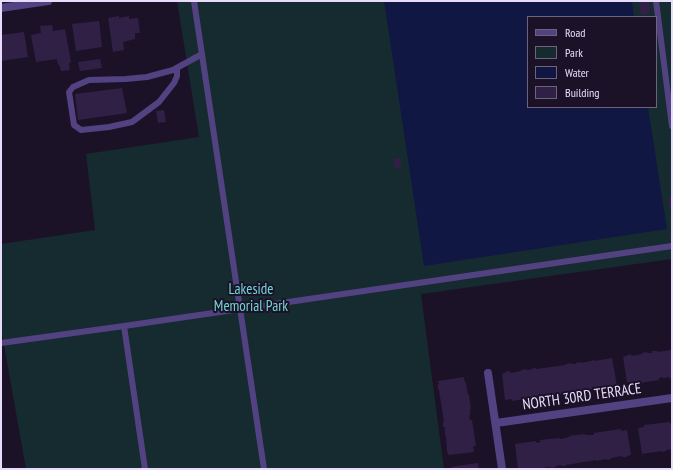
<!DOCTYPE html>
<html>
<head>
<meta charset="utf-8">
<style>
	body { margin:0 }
	#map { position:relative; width:673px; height:470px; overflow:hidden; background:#1b1227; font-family:"PT Sans Narrow",sans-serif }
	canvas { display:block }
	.frame { position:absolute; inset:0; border:2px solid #e7dcfc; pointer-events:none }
	.legend { position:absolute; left:527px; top:16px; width:130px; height:92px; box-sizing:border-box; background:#1b1227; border:1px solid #6d637c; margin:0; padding:5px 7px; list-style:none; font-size:12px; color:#e7dcfc }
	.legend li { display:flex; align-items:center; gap:8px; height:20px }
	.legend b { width:20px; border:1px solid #6d637c }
</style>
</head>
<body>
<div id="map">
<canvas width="673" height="470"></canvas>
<div class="frame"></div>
<ul class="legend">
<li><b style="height:5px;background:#534281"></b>Road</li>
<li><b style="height:11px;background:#162b30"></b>Park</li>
<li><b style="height:11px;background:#101742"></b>Water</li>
<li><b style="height:11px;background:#312046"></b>Building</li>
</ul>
</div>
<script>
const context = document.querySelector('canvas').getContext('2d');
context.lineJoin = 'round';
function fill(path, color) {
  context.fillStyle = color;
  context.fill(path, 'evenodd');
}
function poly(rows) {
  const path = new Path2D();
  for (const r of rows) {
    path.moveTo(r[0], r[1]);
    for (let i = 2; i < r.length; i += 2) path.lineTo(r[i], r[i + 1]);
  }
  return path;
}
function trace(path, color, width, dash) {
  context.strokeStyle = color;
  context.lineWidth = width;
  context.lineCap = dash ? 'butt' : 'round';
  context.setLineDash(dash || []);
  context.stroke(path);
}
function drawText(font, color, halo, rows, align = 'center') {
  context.font = font + ' "PT Sans Narrow",sans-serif';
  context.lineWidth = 4;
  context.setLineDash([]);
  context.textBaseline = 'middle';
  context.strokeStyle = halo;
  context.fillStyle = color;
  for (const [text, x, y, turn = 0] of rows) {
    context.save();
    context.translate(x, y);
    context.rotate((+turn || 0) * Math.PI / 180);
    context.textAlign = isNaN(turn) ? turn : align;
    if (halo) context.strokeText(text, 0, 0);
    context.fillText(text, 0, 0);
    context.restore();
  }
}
const green = poly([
	[177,1,672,1,672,259,421,294,444,469,26,469,1,328,1,244,95,230,86,154,199,137],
	[528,17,656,17,656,107,528,107]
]);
const water = poly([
	[384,1,632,1,634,17,528,17,528,107,648,107,667,229,424,266]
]);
const building = poly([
	[639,1,649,1,650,14,641,15],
	[119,16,119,18,129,16,129,19,138,18,140,33,135,33,135,39,123,42,124,50,113,52,108,18],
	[99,21,102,47,76,51,72,24],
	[52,25,53,31,65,29,71,62,69,63,70,70,61,71,59,64,58,65,57,59,36,62,31,35,41,33,40,26],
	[24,32,28,57,1,61,1,35],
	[100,59,102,68,80,71,78,62],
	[122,88,127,113,78,120,75,94],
	[164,110,166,122,158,123,156,111],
	[400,158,401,168,395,169,393,159],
	[672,197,672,208,670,208,668,198],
	[672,350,672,378,670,379,669,377,663,378,663,377,659,378,659,380,633,384,633,382,627,382,623,357,631,354,631,356,642,354,642,353,647,352,647,353,652,353,652,351,657,351,657,352],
	[612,358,617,386,608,387,608,386,596,389,596,387,592,387,593,389,572,392,572,390,562,393,562,394,548,396,548,395,541,395,541,394,538,395,538,397,512,401,512,399,505,400,502,374,505,373,505,372,510,371,510,373,521,371,521,370,526,369,526,370,531,370,531,369,536,368,536,369,566,365,566,364,572,363,572,364,576,364,576,363,581,362,581,363,591,361,590,361,595,360,595,361],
	[464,377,465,383,466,383,468,395,469,395,471,410,470,409,470,415,469,416,470,420,472,420,476,446,473,446,474,452,449,455,447,452,446,436,445,436,445,427,443,427,443,422,444,422,439,390,438,389,438,384,439,384,438,381],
	[670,422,670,424,672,424,672,449,666,450,666,451,661,452,661,451,642,454,638,428,644,427,644,425],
	[621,429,621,431,627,430,631,455,627,456,627,457,622,457,622,456,611,458,611,459,607,460,606,459,596,461,596,460,566,465,566,466,561,466,561,465,556,466,556,467,551,468,551,467,542,468,542,469,518,469,515,444,536,441,536,443,541,442,540,440,560,438,560,439,564,439,564,438,570,437,569,436,585,434,585,435,594,435,594,433],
	[478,463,479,469,451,469,451,467]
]);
const service = poly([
	[194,1,264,469],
	[656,1,672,126],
	[177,68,177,76,174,83,159,102,132,122,109,127,81,130,74,125,69,92,73,87,89,80,126,79,147,77,173,70,202,54],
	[1,343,124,326],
	[145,469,124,326,672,246]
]);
const minor = poly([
	[1,8,48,1],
	[488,373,502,469],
	[496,423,672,398]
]);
const parkNames = [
	["Lakeside",251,290],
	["Memorial Park",251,307]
];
const streetNames = [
	["NORTH 30RD TERRACE",582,397,-8]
];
fill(green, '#162b30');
fill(water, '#101742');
fill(building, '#312046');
trace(service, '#534281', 6);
trace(minor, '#534281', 8);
drawText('15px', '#6ed6d3', '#1b1227', parkNames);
drawText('15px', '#e7dcfc', '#1b1227', streetNames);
</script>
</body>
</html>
